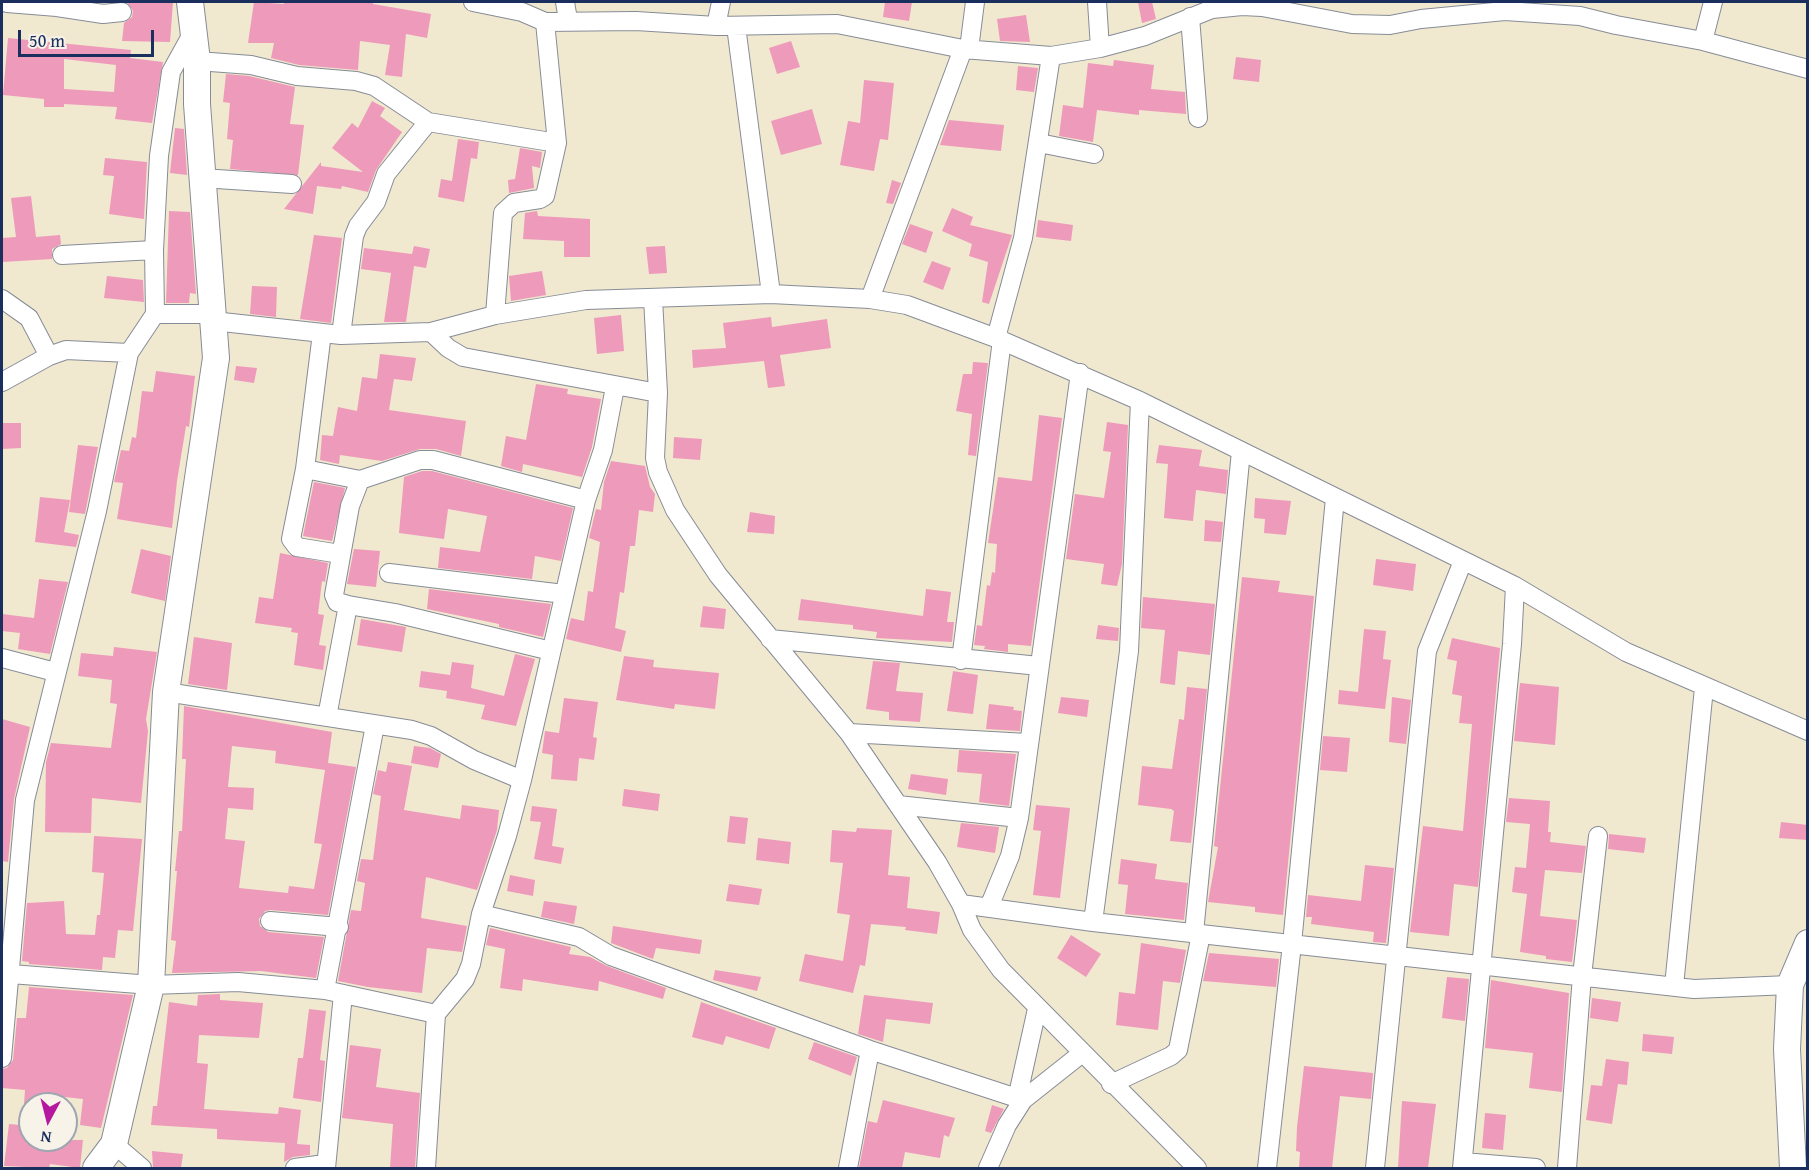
<!DOCTYPE html>
<html>
<head>
<meta charset="utf-8">
<style>
	body { margin:0 }
	#map { position:relative; width:1809px; height:1170px; overflow:hidden; background:#f1e8d0; font-family:"Gentium Book Plus",serif }
	canvas { display:block }
	.frame { position:absolute; inset:0; border:3px solid #1b2f5e; pointer-events:none }
	.north { position:absolute; left:18px; top:1092px; width:60px; height:60px; box-sizing:border-box; background:#f7f3e8; border:2px solid #9fa5b1; border-radius:50%; rotate:187deg; font-size:16px; font-weight:700; line-height:24px; text-align:center; color:#1b2f5e }
	.north::after { content:''; display:block; margin:auto; width:21px; height:27px; background:#b5179e; clip-path:polygon(50% 0,100% 100%,50% 72%,0 100%) }
	.scale { position:absolute; left:18px; top:30px; width:136px; height:27px; box-sizing:border-box; border:3px solid #1b2f5e; border-top:0; padding-left:8px; font-size:18px; line-height:21px; white-space:nowrap; color:#1b2f5e; -webkit-text-stroke:4px #f7f3e8; paint-order:stroke }
</style>
</head>
<body>
<div id="map">
<canvas width="1809" height="1170"></canvas>
<div class="frame"></div>
<div class="north">N</div>
<div class="scale">50 m</div>
</div>
<script>
const context = document.querySelector('canvas').getContext('2d');
context.lineJoin = 'round';
function fill(path, color) {
  context.fillStyle = color;
  context.fill(path, 'evenodd');
}
function poly(rows) {
  const path = new Path2D();
  for (const r of rows) {
    path.moveTo(r[0], r[1]);
    for (let i = 2; i < r.length; i += 2) path.lineTo(r[i], r[i + 1]);
  }
  return path;
}
function trace(path, color, width, dash) {
  context.strokeStyle = color;
  context.lineWidth = width;
  context.lineCap = dash ? 'butt' : 'round';
  context.setLineDash(dash || []);
  context.stroke(path);
}
const building = poly([
	[127,2,173,2,170,42,122,41,124,23,132,17,133,11],
	[254,2,284,4,284,2,373,2,373,4,431,14,427,38,406,34,402,77,385,75,390,45,360,41,358,70,299,65,271,58,274,43,248,43],
	[885,2,912,2,909,21,883,17],
	[1138,2,1152,2,1156,19,1142,23],
	[1026,15,1030,42,1000,41,997,19],
	[8,38,131,50,130,58,163,62,152,123,115,119,117,107,64,104,64,107,44,107,44,99,3,95],
	[64,59,116,65,114,92,64,89],
	[791,41,800,67,777,74,769,48],
	[1236,57,1261,60,1259,82,1233,79],
	[1114,60,1154,65,1151,89,1185,92,1186,114,1139,110,1139,115,1097,110,1093,142,1059,136,1063,105,1083,108,1088,63,1113,66],
	[1018,66,1038,68,1034,92,1016,90],
	[226,74,249,76,295,87,290,124,304,125,298,175,230,169,233,140,227,139,230,103,223,102],
	[864,80,894,83,888,140,880,139,874,171,840,165,848,121,860,123],
	[372,101,385,108,380,116,402,132,376,170,368,192,342,186,341,189,317,186,313,214,284,209,321,162,321,166,363,172,332,148,352,123,358,128],
	[812,109,822,144,781,155,771,121],
	[949,120,1004,125,1001,151,940,145],
	[175,128,184,129,187,175,170,173],
	[458,139,479,142,477,159,471,158,464,202,438,197,441,179,452,181],
	[520,148,542,152,540,168,532,166,534,188,509,193,508,180,515,179],
	[105,158,147,162,144,219,109,214,114,176,103,175],
	[892,180,901,183,893,204,886,203],
	[31,196,36,237,60,235,61,244,52,249,52,259,2,262,2,238,16,237,11,198],
	[952,208,973,217,970,225,1012,235,989,304,982,302,988,262,969,256,972,244,942,231],
	[169,211,190,212,196,294,190,293,189,303,166,303],
	[537,211,538,216,590,219,590,257,564,257,564,241,523,239,525,213],
	[1038,220,1073,225,1071,241,1036,237],
	[910,224,933,232,926,253,902,244],
	[314,235,342,238,331,323,300,319],
	[414,246,430,249,426,268,414,266,406,322,384,322,391,273,361,269,364,248,412,254],
	[665,246,667,273,649,274,646,247],
	[932,261,951,268,943,290,923,282],
	[542,271,546,295,511,301,509,276],
	[107,276,143,280,144,302,104,298],
	[252,286,277,287,276,317,250,314],
	[621,315,624,351,597,354,594,318],
	[771,317,772,327,827,319,831,348,780,355,785,386,768,388,764,361,693,368,692,350,726,348,723,323],
	[380,354,416,358,412,381,394,379,389,410,466,421,461,456,436,449,420,449,382,461,340,455,339,464,320,460,322,435,333,436,338,407,357,411,362,377,377,379],
	[973,362,988,363,976,456,968,455,972,414,956,411,963,374,972,374],
	[236,366,257,368,254,383,234,380],
	[156,371,195,376,189,427,186,426,177,481,172,528,117,519,123,483,114,482,121,450,129,451,132,437,136,438,142,391,153,392],
	[536,384,568,389,567,394,601,399,592,447,582,477,523,464,522,472,501,466,506,436,526,440],
	[1039,415,1062,418,1031,646,1008,644,1008,652,984,649,985,646,974,645,977,625,982,626,987,585,990,586,992,572,995,573,997,544,988,543,998,477,1032,481],
	[1107,422,1128,425,1122,564,1117,586,1101,584,1104,564,1066,559,1075,494,1104,498,1111,452,1103,451],
	[2,423,21,423,21,448,2,449],
	[674,437,702,439,700,460,673,458],
	[78,445,98,447,85,514,69,512],
	[1159,445,1202,450,1199,466,1228,470,1226,494,1196,490,1193,521,1164,518,1168,464,1156,463],
	[611,461,645,466,650,487,655,494,653,512,639,510,635,546,630,546,624,593,620,592,615,628,626,631,621,652,566,639,571,618,584,621,588,591,593,592,600,542,589,538,596,509,601,510,604,482],
	[422,471,432,471,573,508,561,561,535,556,532,579,438,568,440,547,480,552,487,516,448,509,444,539,399,533,404,477],
	[314,482,345,488,332,541,303,536],
	[40,497,70,500,64,532,79,535,76,547,35,542],
	[1255,498,1291,501,1286,535,1264,533,1265,519,1254,518],
	[750,512,775,516,774,534,747,532],
	[1205,520,1223,522,1221,542,1204,541],
	[141,549,171,556,165,601,131,593],
	[354,549,380,551,376,587,347,584],
	[280,553,328,563,325,582,322,581,318,614,324,615,319,645,326,646,323,670,294,665,298,633,291,632,292,628,255,623,259,597,273,599],
	[1376,559,1416,564,1413,591,1373,585],
	[1242,577,1280,581,1278,592,1314,596,1283,915,1255,912,1255,907,1208,902,1218,847,1214,846],
	[39,579,68,582,50,654,18,649,20,633,2,631,2,614,34,618],
	[429,589,551,604,543,637,499,627,499,624,427,609],
	[926,589,951,592,947,622,954,622,952,642,876,638,877,632,853,629,853,625,798,620,801,599,923,616],
	[1143,597,1215,604,1210,655,1178,651,1175,685,1160,683,1165,630,1141,628],
	[703,606,726,609,724,629,700,627],
	[361,619,406,627,402,652,357,645],
	[1098,625,1119,628,1118,641,1096,639],
	[1364,629,1386,631,1383,659,1391,660,1385,709,1338,704,1339,690,1358,692],
	[194,637,232,643,227,690,188,684],
	[1452,638,1500,648,1478,887,1454,884,1449,936,1410,932,1423,826,1463,831,1472,724,1459,723,1462,696,1452,694,1457,661,1447,659],
	[114,647,157,652,146,719,148,731,141,803,92,798,91,833,45,832,46,762,51,743,111,748,117,704,110,703,112,680,78,676,81,653,113,656],
	[515,654,535,659,516,726,481,719,485,705,446,698,447,691,419,687,421,671,450,675,452,662,474,665,471,688,504,696],
	[624,656,654,660,653,667,719,673,715,709,675,704,674,709,616,700],
	[873,661,900,663,896,691,923,693,920,722,889,720,889,712,866,709],
	[953,671,978,675,973,714,947,711],
	[1520,683,1559,687,1555,745,1514,741],
	[1187,687,1207,689,1191,843,1170,841,1174,811,1171,809,1138,805,1142,766,1172,769,1179,719,1184,720],
	[1061,697,1089,700,1087,717,1058,713],
	[1392,697,1411,700,1406,744,1389,742],
	[564,698,598,702,593,737,597,738,594,760,579,758,577,781,551,779,553,755,542,753,545,731,559,733],
	[989,704,1014,707,1013,710,1022,711,1020,731,986,729],
	[184,706,332,732,328,763,356,767,328,915,270,910,265,911,259,919,260,926,268,932,324,937,316,978,261,971,172,973,176,941,171,940,177,871,175,871,179,831,182,831,186,759,182,759],
	[232,746,276,751,275,763,325,770,314,843,322,844,314,889,289,886,288,893,239,888,245,841,225,839,228,808,253,810,254,788,228,787],
	[2,719,30,727,14,799,8,862,2,861],
	[1323,736,1350,738,1347,772,1320,770],
	[414,746,430,748,441,754,438,768,411,763],
	[959,750,1016,754,1009,806,979,802,982,774,957,772],
	[388,762,412,766,404,810,460,819,462,805,499,810,497,830,477,890,426,877,421,918,467,926,462,952,427,948,422,993,368,987,338,981,351,910,361,911,365,883,357,881,361,859,373,860,381,796,373,794,378,770,386,772],
	[911,774,948,779,946,795,908,789],
	[624,789,660,794,658,811,622,806],
	[1509,798,1550,801,1548,832,1551,832,1550,842,1586,846,1582,873,1545,870,1540,916,1577,920,1572,962,1546,959,1546,956,1520,952,1527,894,1512,892,1515,867,1526,868,1530,824,1506,822],
	[1036,805,1070,808,1060,898,1033,895,1041,831,1033,830],
	[532,806,557,809,552,846,564,848,561,864,534,859,541,822,530,821],
	[730,816,748,818,745,844,727,842],
	[1781,822,1808,825,1808,840,1779,838],
	[961,823,999,827,995,853,957,847],
	[857,828,892,830,888,875,910,877,907,908,940,912,937,934,905,930,906,927,871,924,865,966,860,965,853,993,799,981,805,954,843,961,850,915,837,913,843,863,830,862,832,830,856,832],
	[1609,834,1646,838,1644,853,1608,849],
	[94,836,142,839,133,931,118,930,115,958,103,957,102,970,29,964,29,962,22,961,27,903,64,901,66,934,95,935,97,915,100,915,104,873,92,872],
	[758,838,791,842,789,864,756,860],
	[1121,859,1157,864,1155,879,1188,883,1184,920,1125,914,1128,885,1118,884],
	[1365,865,1394,868,1386,943,1373,942,1374,932,1311,924,1312,917,1306,917,1308,895,1361,901],
	[510,875,535,880,533,896,507,891],
	[729,884,762,889,759,905,726,901],
	[544,901,577,906,574,924,541,917],
	[613,926,702,940,700,954,656,948,653,959,611,943],
	[490,928,571,947,569,954,590,957,607,966,666,988,663,999,599,981,598,991,523,979,522,991,500,988,505,949,486,945],
	[1071,935,1101,954,1086,977,1057,958],
	[1141,943,1186,950,1180,983,1163,981,1158,1030,1116,1025,1119,992,1135,994],
	[1209,953,1279,959,1276,987,1203,981],
	[715,970,761,977,757,991,713,980],
	[1447,977,1469,979,1465,1021,1442,1018],
	[1491,980,1569,993,1562,1092,1529,1088,1533,1053,1485,1048],
	[29,987,133,995,101,1128,80,1125,83,1099,55,1096,54,1104,24,1104,25,1090,2,1088,2,1069,7,1068,13,1060,17,1018,26,1018],
	[220,994,220,1000,263,1003,259,1038,199,1035,197,1063,208,1064,204,1109,278,1114,279,1107,301,1110,297,1144,310,1145,310,1155,293,1157,284,1162,285,1143,217,1139,217,1129,151,1125,153,1106,157,1106,169,1002,197,1006,198,995],
	[864,995,933,1003,930,1024,886,1019,883,1042,858,1034],
	[1592,998,1621,1002,1618,1022,1590,1018],
	[701,1002,776,1028,769,1049,726,1036,723,1045,692,1037],
	[309,1009,326,1011,320,1060,325,1061,321,1102,293,1098,298,1058,303,1058],
	[1643,1034,1674,1037,1672,1054,1642,1051],
	[814,1042,857,1057,851,1076,808,1059],
	[350,1045,381,1049,376,1087,420,1093,415,1168,390,1168,393,1124,342,1118],
	[1606,1059,1629,1062,1627,1085,1618,1084,1612,1124,1586,1120,1591,1085,1602,1086],
	[1304,1066,1373,1073,1371,1099,1340,1096,1332,1168,1299,1168,1300,1152,1296,1151,1297,1127],
	[883,1100,955,1118,949,1137,944,1135,940,1158,905,1152,902,1168,859,1168,868,1121,877,1123],
	[1402,1101,1436,1104,1428,1168,1398,1168],
	[992,1105,1004,1109,991,1133,985,1131],
	[1485,1113,1506,1115,1503,1150,1482,1148],
	[9,1124,30,1126,30,1140,83,1140,80,1168,50,1164,49,1168,4,1166],
	[152,1151,183,1154,181,1168,153,1168]
]);
const street = poly([
	[58,2,57,7,103,14,122,12],
	[473,2,522,12,545,22,636,21,716,26,837,24,963,49,870,299],
	[565,2,568,20],
	[1097,2,1100,48],
	[7,3,57,7],
	[1190,17,1198,118],
	[716,26,721,2],
	[736,26,771,294],
	[1703,41,1713,2],
	[963,49,1051,56,1100,48,1145,36,1212,9,1242,6,1262,7,1352,24,1390,25,1421,19,1505,11,1580,16,1616,25,1703,41,1808,69],
	[969,49,975,2],
	[197,61,251,65,297,76,356,81,374,86,428,122,557,143,545,22],
	[1039,143,1094,154],
	[202,178,292,184],
	[62,255,154,250],
	[653,298,658,393],
	[2,299,29,318,49,356],
	[155,314,212,314],
	[495,315,503,213,514,203,540,199,545,196,557,143],
	[213,321,341,335,431,332,495,315,586,300,771,294,870,299,907,305,996,338,1140,401,1515,586,1626,652,1808,731],
	[431,332,448,348,463,357,658,393,655,458,658,472,675,510,718,575,849,733,937,862,961,904],
	[322,333,305,469,291,539,297,547,340,554],
	[341,335,354,236,358,226,376,202,386,174,428,122],
	[996,338,1023,238,1051,56],
	[2,382,49,356,66,350,129,353],
	[305,469,360,480],
	[389,573,564,594],
	[348,605,395,613,551,651],
	[770,639,1039,666],
	[2,658,55,672],
	[961,660,1002,340],
	[166,692,412,730,431,736,474,760,522,780],
	[327,717,348,605,337,602,334,595,350,506,360,480,420,460,433,460,586,500],
	[849,733,1027,743],
	[898,805,1019,818],
	[989,907,1010,856,1019,818,1080,373],
	[481,914,579,937,611,956,870,1050,1023,1100],
	[270,921,339,927],
	[1093,922,1129,651,1140,401],
	[1194,933,1241,451],
	[11,974,151,985,238,982,325,990,436,1014],
	[1674,986,1704,688],
	[325,990,375,725],
	[2,1058,25,800,97,511,129,353,155,314,154,250,159,156,171,72,192,34],
	[1111,1084,1171,1056,1178,1050,1201,934],
	[1017,1099,1037,1009],
	[114,1144,142,1168],
	[1463,1162,1536,1168],
	[295,1168,325,1164],
	[326,1168,343,994],
	[426,1168,436,1014,465,979,471,964,481,914,507,836,522,780,586,500,603,450,615,387],
	[848,1168,870,1050],
	[988,1168,1007,1125,1023,1100,1081,1054],
	[1197,1168,1001,970,972,930,961,904,1093,922,1694,989,1790,985],
	[1267,1168,1292,944,1335,498],
	[1375,1168,1427,651,1463,561],
	[1462,1168,1512,644,1515,586],
	[1567,1168,1582,976,1598,836]
]);
const secondary = poly([
	[96,1168,114,1144,151,985,166,692,216,358,197,104,197,61,190,2],
	[1793,1168,1787,1049,1790,985,1808,943]
]);
fill(building, '#ee9aba');
trace(street, '#868c97', 20);
trace(secondary, '#868c97', 28);
trace(street, '#fff', 18);
trace(secondary, '#fff', 26);
</script>
</body>
</html>
